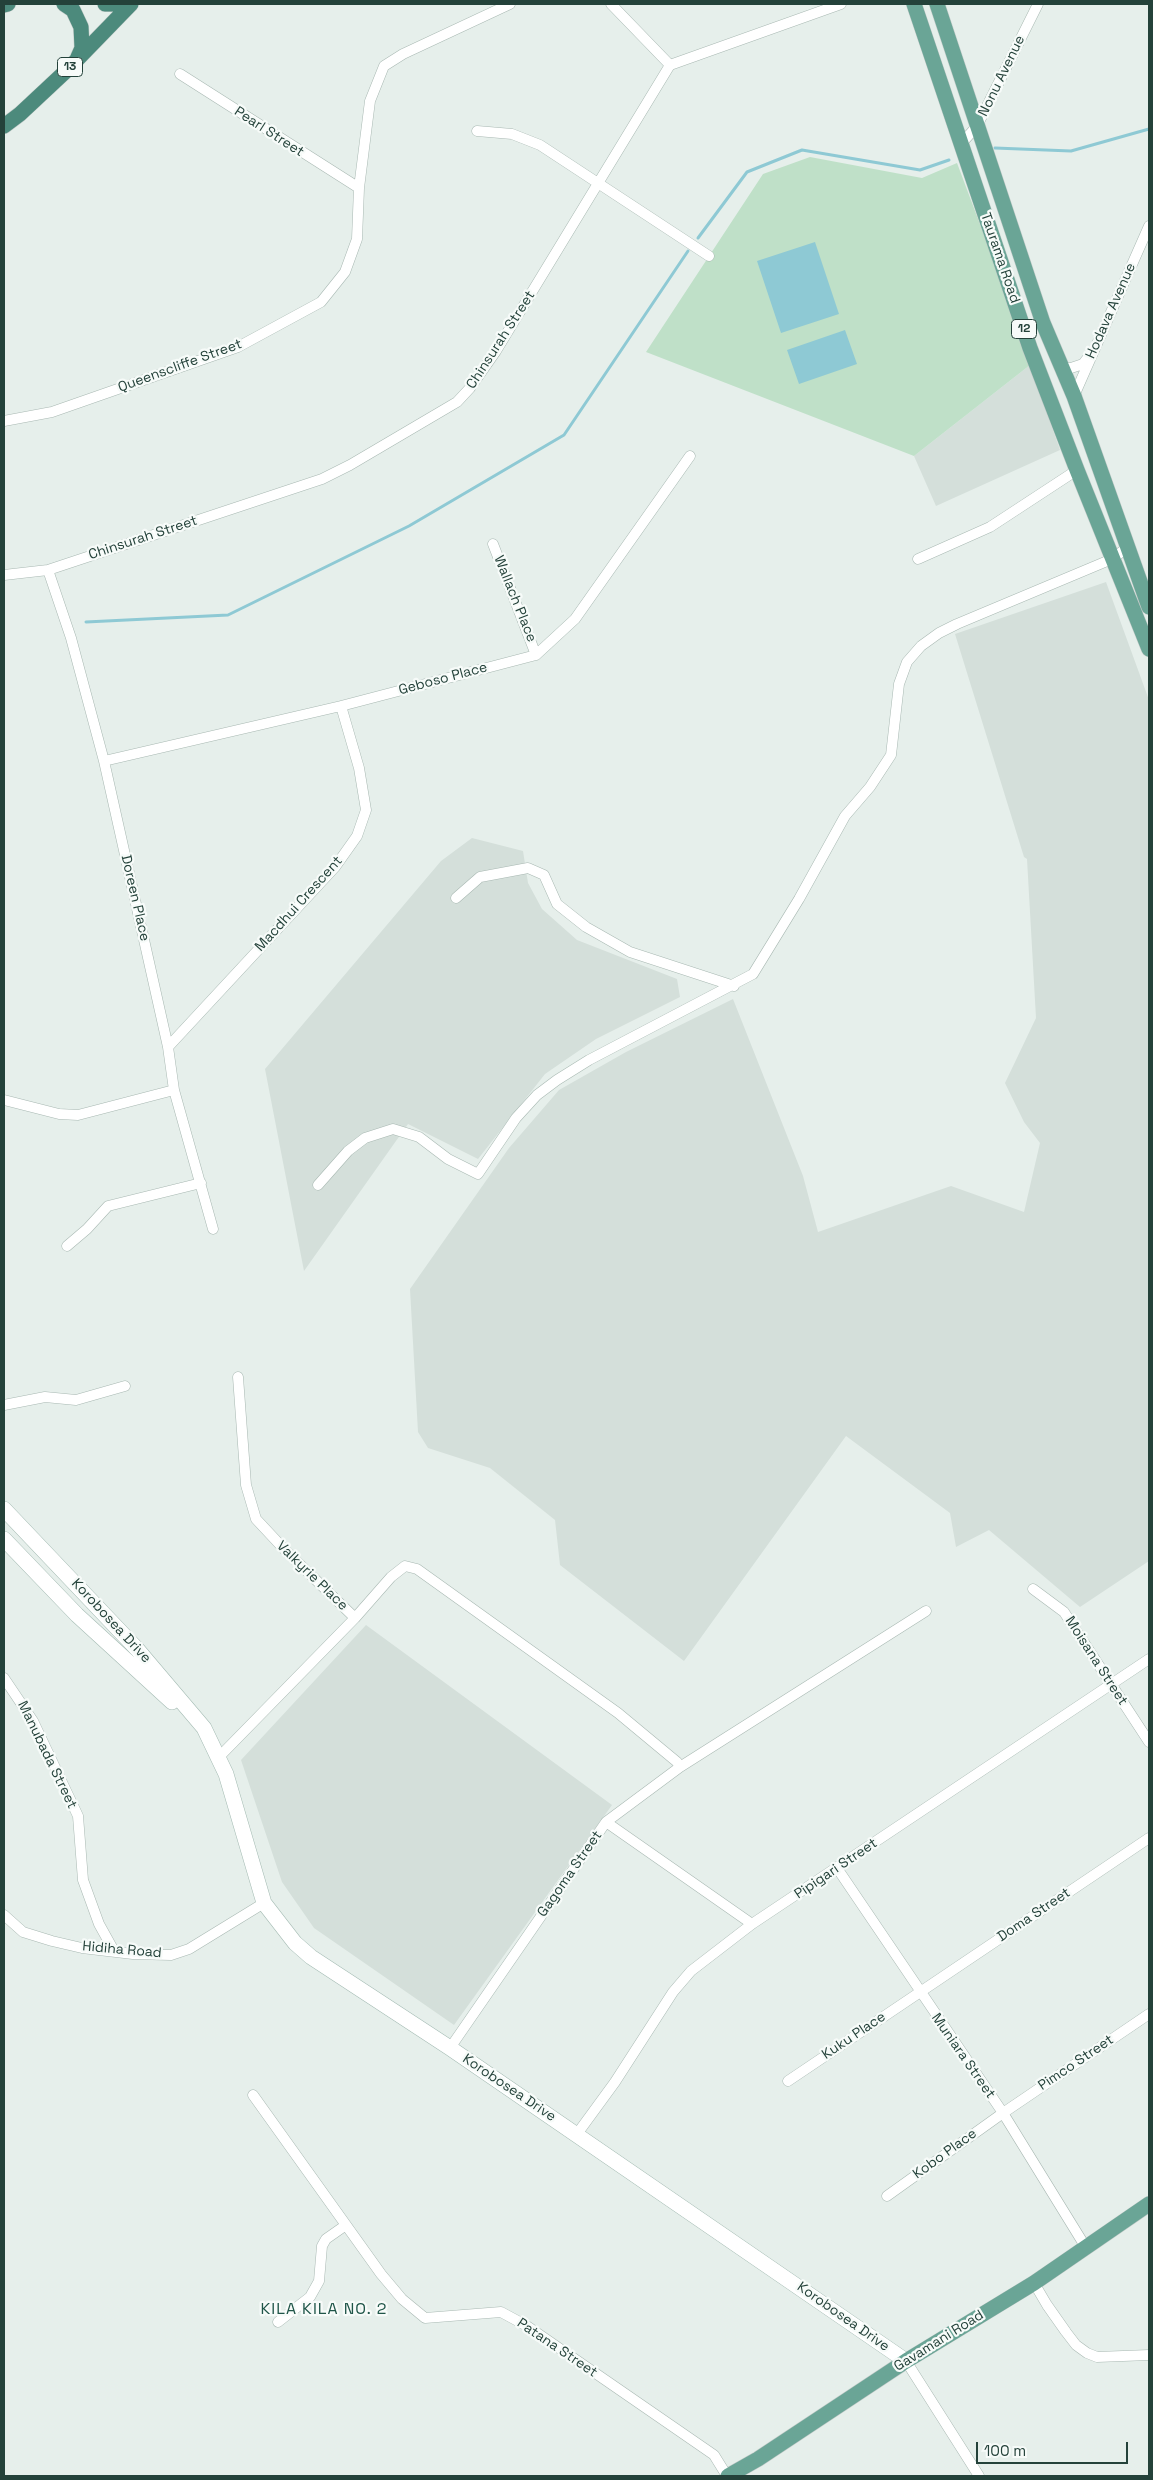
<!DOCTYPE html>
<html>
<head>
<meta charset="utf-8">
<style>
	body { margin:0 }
	#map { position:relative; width:1153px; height:2480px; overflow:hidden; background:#e6efeb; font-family:"Space Grotesk",sans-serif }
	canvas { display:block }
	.frame { position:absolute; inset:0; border:5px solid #24423a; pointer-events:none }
	.scale { position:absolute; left:976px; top:2442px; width:152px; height:22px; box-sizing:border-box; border:2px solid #24423a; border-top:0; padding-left:6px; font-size:15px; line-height:18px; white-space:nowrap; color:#24423a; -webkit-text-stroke:4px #f7fbf9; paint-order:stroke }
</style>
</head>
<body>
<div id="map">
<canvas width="1153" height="2480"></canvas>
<div class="frame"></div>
<div class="scale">100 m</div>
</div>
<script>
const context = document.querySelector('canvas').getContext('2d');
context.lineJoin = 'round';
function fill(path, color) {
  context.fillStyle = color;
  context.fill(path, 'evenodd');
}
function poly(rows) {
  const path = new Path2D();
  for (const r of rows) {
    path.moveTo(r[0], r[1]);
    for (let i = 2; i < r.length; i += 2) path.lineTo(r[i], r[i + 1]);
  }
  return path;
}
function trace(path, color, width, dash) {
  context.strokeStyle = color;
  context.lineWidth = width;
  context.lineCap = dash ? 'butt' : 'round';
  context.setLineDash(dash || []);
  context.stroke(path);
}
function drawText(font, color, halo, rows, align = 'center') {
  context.font = font + ' "Space Grotesk",sans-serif';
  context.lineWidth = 4.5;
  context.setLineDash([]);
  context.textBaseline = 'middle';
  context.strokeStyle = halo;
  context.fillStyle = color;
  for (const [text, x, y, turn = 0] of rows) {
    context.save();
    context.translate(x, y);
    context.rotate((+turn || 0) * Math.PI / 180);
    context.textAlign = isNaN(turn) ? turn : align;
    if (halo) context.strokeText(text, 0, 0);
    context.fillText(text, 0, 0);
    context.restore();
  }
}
const built = poly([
	[1030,365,1060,450,936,506,914,456],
	[1106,582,1149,700,1149,1561,1080,1607,989,1530,956,1547,950,1513,846,1436,684,1661,560,1565,555,1520,490,1468,428,1448,418,1432,410,1289,509,1148,559,1090,626,1052,733,999,803,1176,818,1232,951,1186,1024,1212,1040,1143,1024,1122,1005,1083,1036,1018,1027,859,1024,857,955,634],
	[472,838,523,851,528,883,542,909,577,940,677,979,680,997,596,1039,545,1074,478,1159,408,1124,304,1271,265,1069,441,861],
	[366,1625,612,1805,454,2025,314,1928,282,1882,241,1760]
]);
const green = poly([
	[810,157,922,178,957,163,1027,349,1030,365,914,456,646,352,763,174]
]);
const water = poly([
	[815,242,839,314,781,333,757,261],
	[845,330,857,364,799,384,787,350]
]);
const stream = poly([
	[995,148,1071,151,1149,129],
	[698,238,747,172,802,150,920,170,949,160],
	[86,622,228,615,409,526,564,435,688,251]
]);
const minor = poly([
	[611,4,670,65],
	[180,74,359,188],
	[477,131,512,134,540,145,709,256],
	[961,144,977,126,1038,4],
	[1060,364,1065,368,1071,368,1083,364,1089,356],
	[1074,396,1149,226],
	[4,421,52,412,238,347,321,302,345,272,357,239,359,188,370,101,384,66,403,54,510,4],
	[493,544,536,655],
	[918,559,990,527,1077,470],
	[48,570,71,638,104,761,168,1047,174,1090,213,1229],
	[4,575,48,570,322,479,350,465,457,402,470,388,496,351,670,65,841,4],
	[104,761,341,706,536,655,575,619,690,456],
	[456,898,480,877,528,868,544,875,557,904,586,927,630,952,734,986],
	[168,1047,335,867,357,836,366,810,359,768,341,706],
	[4,1100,59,1114,78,1115,174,1090],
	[318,1185,348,1151,365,1138,393,1129,419,1137,448,1159,478,1174,516,1118,537,1095,557,1080,589,1060,753,974,799,899,845,816,870,787,891,755,899,684,907,662,921,646,939,633,957,624,1112,559,1128,547],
	[67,1246,87,1229,108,1206,201,1183],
	[4,1405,45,1397,76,1400,125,1386],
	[1033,1589,1064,1612,1149,1742],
	[355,1618,391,1577,405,1566,417,1569,618,1713,677,1762,680,1767,606,1822],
	[4,1678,33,1721,78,1816,83,1880,99,1924,114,1951],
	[219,1757,355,1618,284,1549,256,1519,246,1485,238,1377],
	[680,1767,926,1611],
	[837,1868,1003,2113,1085,2246],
	[4,1915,23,1932,52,1941,82,1948,133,1954,171,1955,189,1949,264,1903],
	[450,2048,606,1822,752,1924],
	[788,2081,1149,1838],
	[253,2095,381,2274,402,2299,425,2318,501,2312,527,2326,714,2455,727,2476],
	[577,2134,615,2082,673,1992,691,1971,752,1924,1149,1659],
	[887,2196,1003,2113,1149,2014],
	[1034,2283,1047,2305,1066,2332,1076,2345,1087,2353,1097,2357,1149,2355],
	[278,2322,310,2297,319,2281,322,2246,326,2239,346,2225],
	[906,2361,979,2476]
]);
const secondary = poly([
	[4,1509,137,1649,204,1728,226,1774,264,1903,295,1943,311,1957,450,2048,906,2361],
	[4,1539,77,1615,172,1702]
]);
const primary = poly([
	[914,4,1030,348,1077,470,1149,649],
	[937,4,1043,323,1074,396,1149,607],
	[728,2476,758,2459,906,2361,1034,2283,1149,2204]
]);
const trunk = poly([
	[64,4,73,10,81,27,82,48,78,57],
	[105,4,119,4],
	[4,5,8,4],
	[4,126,20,114,66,71,131,4]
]);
const shields = [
	[70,67,25],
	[1024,329,25]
];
const shieldNames = [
	["13",70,67],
	["12",1024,329]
];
const streetNames = [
	["Nonu Avenue",1002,76,-64],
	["Pearl Street",269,132,33],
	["Taurama Road",1000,258,71],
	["Hodava Avenue",1111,311,-66],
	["Chinsurah Street",501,340,-57],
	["Queenscliffe Street",180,366,-20],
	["Chinsurah Street",143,538,-18],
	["Wallach Place",515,599,68],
	["Geboso Place",443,679,-15],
	["Doreen Place",135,898,77],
	["Macdhui Crescent",299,904,-48],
	["Valkyrie Place",312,1576,44],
	["Korobosea Drive",111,1621,47],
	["Moisana Street",1096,1661,57],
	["Manubada Street",47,1755,64],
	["Pipigari Street",836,1869,-34],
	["Gagoma Street",570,1874,-55],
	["Doma Street",1034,1915,-34],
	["Hidiha Road",122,1950,5],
	["Kuku Place",854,2036,-34],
	["Muniara Street",963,2056,55],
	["Pimco Street",1076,2063,-34],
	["Korobosea Drive",509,2088,34],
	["Kobo Place",945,2154,-36],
	["Korobosea Drive",843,2317,35],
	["Gavamani Road",939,2341,-32],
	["Patana Street",557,2348,34]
];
const quarterNames = [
	["KILA KILA NO. 2",324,2310]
];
fill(built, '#d4dfda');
fill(green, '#bfe0c8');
fill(water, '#8ec9d4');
trace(stream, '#8ec9d4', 3);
trace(minor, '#a8b8b2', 11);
trace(secondary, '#a4bbb3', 16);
trace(primary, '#c2cac8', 16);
trace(trunk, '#c2cac8', 16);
trace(minor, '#fff', 10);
trace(secondary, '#fff', 15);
trace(primary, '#6aa596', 15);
trace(trunk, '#4c8a7c', 15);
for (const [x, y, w] of shields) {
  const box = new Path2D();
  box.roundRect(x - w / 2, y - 9.5, w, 19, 4);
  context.fillStyle = '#f7fbf9';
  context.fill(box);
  trace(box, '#24423a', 1);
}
drawText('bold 12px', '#24423a', null, shieldNames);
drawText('14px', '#24423a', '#f7fbf9', streetNames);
context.letterSpacing = '1px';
drawText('16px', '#1f5548', '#f7fbf9', quarterNames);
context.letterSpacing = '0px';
</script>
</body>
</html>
